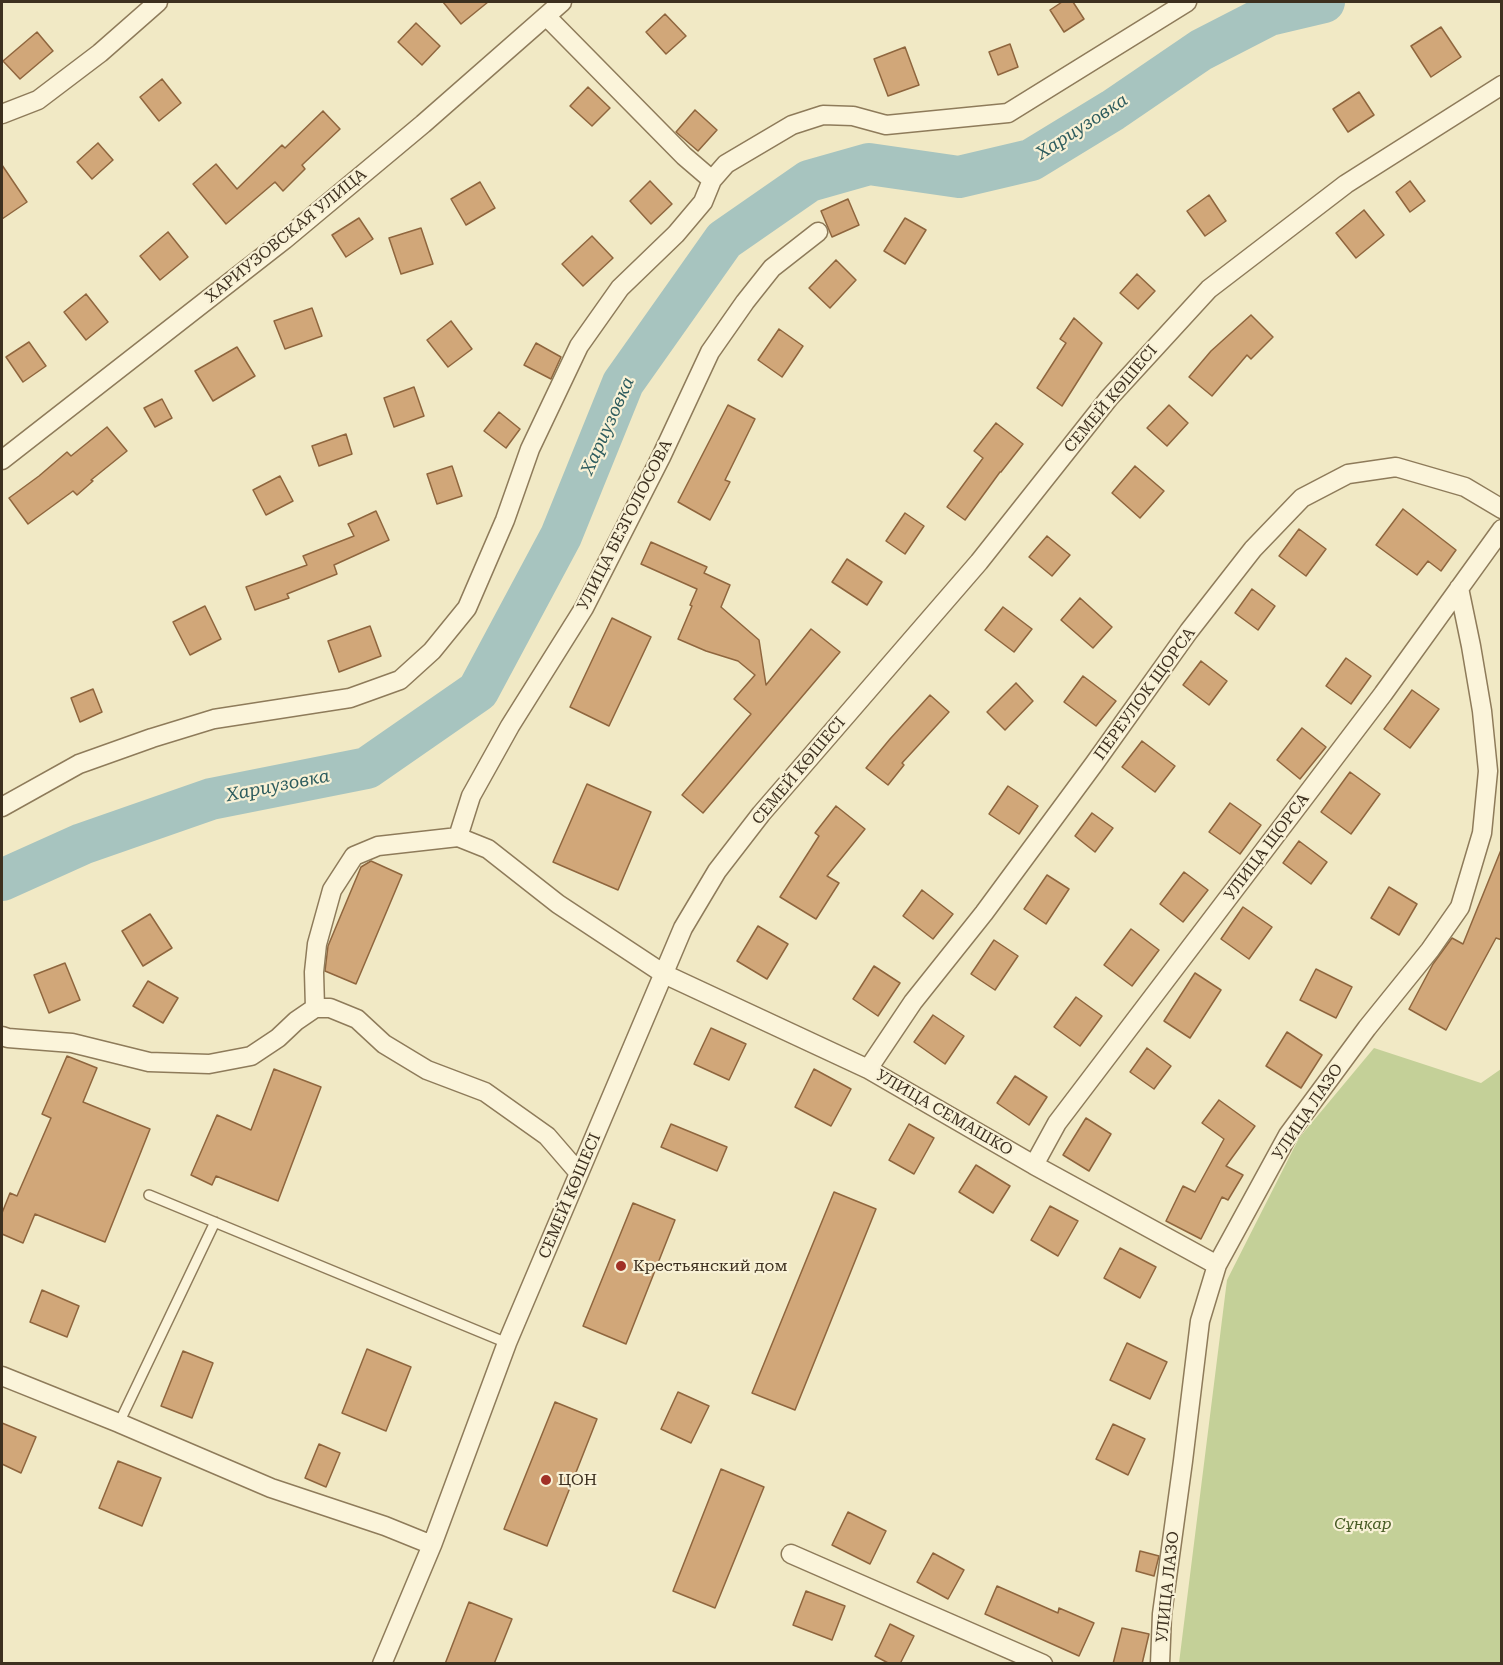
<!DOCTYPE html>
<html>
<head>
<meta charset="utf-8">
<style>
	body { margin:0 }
	#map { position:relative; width:1503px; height:1665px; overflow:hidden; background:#f1e9c5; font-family:"Roboto Serif",serif }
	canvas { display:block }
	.frame { position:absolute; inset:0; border:3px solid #3d301f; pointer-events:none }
</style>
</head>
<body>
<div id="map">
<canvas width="1503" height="1665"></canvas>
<div class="frame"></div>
</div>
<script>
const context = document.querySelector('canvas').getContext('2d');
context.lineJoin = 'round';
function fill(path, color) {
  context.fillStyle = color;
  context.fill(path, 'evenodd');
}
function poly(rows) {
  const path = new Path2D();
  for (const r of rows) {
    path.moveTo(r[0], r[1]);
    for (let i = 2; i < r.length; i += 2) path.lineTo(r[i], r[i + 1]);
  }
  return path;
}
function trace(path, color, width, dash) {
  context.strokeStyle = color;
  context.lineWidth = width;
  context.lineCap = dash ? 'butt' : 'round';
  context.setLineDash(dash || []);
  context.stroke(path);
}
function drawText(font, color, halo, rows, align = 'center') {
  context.font = font + ' "Roboto Serif",serif';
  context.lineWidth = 4.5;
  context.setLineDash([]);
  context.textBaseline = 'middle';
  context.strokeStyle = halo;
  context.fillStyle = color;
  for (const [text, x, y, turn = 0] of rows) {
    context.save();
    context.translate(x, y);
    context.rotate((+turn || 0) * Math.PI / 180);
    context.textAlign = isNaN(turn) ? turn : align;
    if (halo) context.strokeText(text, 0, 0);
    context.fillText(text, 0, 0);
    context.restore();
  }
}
const green = poly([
	[1374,1048,1481,1083,1501,1069,1501,1663,1179,1663,1227,1280,1299,1138]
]);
const river = poly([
	[2,880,82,844,211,799,367,768,478,691,561,536,623,383,724,240,809,181,869,164,959,177,1031,160,1113,110,1201,50,1269,15,1324,2]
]);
const building = poly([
	[443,2,488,2,461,24,443,2],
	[1062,2,1073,2,1084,19,1064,32,1050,10,1062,2],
	[665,14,686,36,666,54,646,32,665,14],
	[416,23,440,46,422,65,398,42,416,23],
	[1441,27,1461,57,1431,77,1411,46,1441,27],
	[37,32,53,51,20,79,3,61,37,32],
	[1010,44,1018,67,998,75,989,52,1010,44],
	[905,47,919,85,888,96,874,59,905,47],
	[162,79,181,103,159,121,140,97,162,79],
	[588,87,610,108,592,126,570,106,588,87],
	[1359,92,1374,115,1348,132,1333,109,1359,92],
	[695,110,717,130,698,151,676,132,695,110],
	[323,111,340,129,302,165,305,169,283,191,275,182,226,224,193,184,216,164,237,189,282,145,285,148,323,111],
	[98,143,113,160,92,179,77,162,98,143],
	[2,165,27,202,2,219,2,165],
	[650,181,672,204,651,224,630,201,650,181],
	[1410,181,1425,201,1410,212,1396,192,1410,181],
	[480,182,495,208,466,225,451,199,480,182],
	[1209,195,1226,221,1205,236,1187,211,1209,195],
	[848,199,859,225,832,237,821,211,848,199],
	[1364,210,1384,235,1356,258,1336,233,1364,210],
	[359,218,373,239,346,257,332,235,359,218],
	[905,218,926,230,905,264,884,251,905,218],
	[421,228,433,264,401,274,389,238,421,228],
	[168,232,188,257,160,280,140,256,168,232],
	[592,236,613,258,583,286,562,264,592,236],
	[836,260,856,280,830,308,809,288,836,260],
	[1137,274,1155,291,1138,309,1120,293,1137,274],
	[86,294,108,322,86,340,64,312,86,294],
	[312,308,322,336,285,349,274,321,312,308],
	[1251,315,1273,337,1251,359,1247,355,1212,396,1189,377,1211,351,1251,315],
	[1074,318,1102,343,1062,406,1037,388,1066,343,1060,339,1074,318],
	[451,321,472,349,448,367,427,340,451,321],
	[779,329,803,346,782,377,758,360,779,329],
	[29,342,46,366,23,382,6,357,29,342],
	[536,343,561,357,551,379,524,365,536,343],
	[237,347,255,376,213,401,195,371,237,347],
	[414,387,424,416,394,427,384,398,414,387],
	[162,399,172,418,155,427,144,408,162,399],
	[728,405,755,419,725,480,730,482,710,520,678,502,728,405],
	[1169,405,1188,423,1167,446,1147,428,1169,405],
	[499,412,520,429,506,448,484,431,499,412],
	[996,423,1023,444,1001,472,1000,472,965,520,947,507,983,458,974,451,996,423],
	[107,427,127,451,91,480,93,481,77,495,73,491,28,524,9,498,39,476,67,452,71,456,107,427],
	[346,434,352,454,319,466,312,446,346,434],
	[452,466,462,496,437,504,427,474,452,466],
	[1135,466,1164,491,1140,518,1112,493,1135,466],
	[280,476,293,501,266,515,253,490,280,476],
	[1403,509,1456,550,1441,571,1428,561,1417,575,1376,545,1403,509],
	[376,511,389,540,334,565,337,574,287,594,289,598,255,610,246,587,307,565,303,556,354,536,348,524,376,511],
	[905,513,924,526,905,554,886,541,905,513],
	[1299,529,1326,549,1306,576,1279,556,1299,529],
	[1047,536,1070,555,1052,576,1029,557,1047,536],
	[651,542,707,567,704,573,730,585,721,607,759,640,766,685,811,629,840,652,703,813,682,795,751,714,734,699,755,675,738,661,706,651,678,639,692,606,690,605,697,589,641,564,651,542],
	[847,559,882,582,867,605,832,582,847,559],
	[1252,589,1275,606,1258,630,1235,613,1252,589],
	[1080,598,1112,627,1093,648,1061,620,1080,598],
	[205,606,221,639,190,655,173,622,205,606],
	[1003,607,1032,629,1014,652,985,630,1003,607],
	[612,618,651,637,609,726,570,707,612,618],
	[370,626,381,656,339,672,328,641,370,626],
	[1346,658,1371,676,1351,704,1326,686,1346,658],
	[1201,661,1227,681,1209,705,1183,685,1201,661],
	[1083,676,1116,701,1096,726,1064,702,1083,676],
	[1016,683,1033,701,1005,730,987,712,1016,683],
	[93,689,102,712,80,722,71,698,93,689],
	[1412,690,1439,709,1410,748,1384,729,1412,690],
	[930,695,949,712,902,763,904,765,888,785,866,768,890,739,930,695],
	[1302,728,1326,747,1300,779,1277,760,1302,728],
	[1142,741,1175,766,1155,792,1122,767,1142,741],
	[1350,772,1380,794,1351,834,1321,812,1350,772],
	[587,784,651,812,618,890,553,862,587,784],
	[1008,786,1038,806,1019,834,989,814,1008,786],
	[1230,803,1261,825,1240,854,1209,832,1230,803],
	[836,806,865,829,827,876,839,883,816,919,780,897,819,836,815,833,836,806],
	[1092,813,1113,828,1095,852,1075,836,1092,813],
	[1299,841,1327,862,1311,884,1283,863,1299,841],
	[1501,850,1502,940,1496,938,1446,1030,1409,1009,1433,964,1452,938,1463,944,1501,850],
	[371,861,402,875,356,984,325,971,328,946,361,867,371,861],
	[1184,872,1208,890,1183,922,1160,904,1184,872],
	[1047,875,1069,889,1046,924,1024,909,1047,875],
	[1389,887,1417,904,1399,935,1371,918,1389,887],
	[922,890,953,914,933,939,903,916,922,890],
	[1243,907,1272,927,1249,959,1221,939,1243,907],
	[150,914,172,948,143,966,122,931,150,914],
	[758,926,788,944,767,979,737,961,758,926],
	[1131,929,1159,950,1132,986,1104,965,1131,929],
	[994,940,1018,956,995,990,971,974,994,940],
	[65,963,80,1000,49,1013,34,975,65,963],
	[874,966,900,983,878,1016,853,999,874,966],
	[1316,969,1352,987,1336,1018,1300,1000,1316,969],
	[1195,973,1221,990,1190,1038,1164,1021,1195,973],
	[148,981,178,998,163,1023,133,1006,148,981],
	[1076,997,1102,1016,1080,1046,1054,1027,1076,997],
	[933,1015,964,1036,945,1064,914,1042,933,1015],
	[711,1028,746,1044,729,1080,694,1064,711,1028],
	[1287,1032,1322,1055,1301,1088,1266,1066,1287,1032],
	[1147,1048,1171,1066,1154,1089,1130,1072,1147,1048],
	[67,1056,97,1068,83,1102,150,1129,105,1242,35,1214,23,1243,2,1234,2,1213,10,1193,17,1196,51,1118,42,1114,67,1056],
	[274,1069,321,1087,278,1201,216,1176,212,1185,191,1175,217,1115,251,1130,274,1069],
	[814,1069,851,1089,831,1126,795,1107,814,1069],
	[1015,1076,1047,1097,1029,1125,997,1103,1015,1076],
	[1219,1100,1255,1126,1226,1166,1243,1175,1228,1200,1222,1197,1201,1239,1166,1221,1183,1186,1195,1192,1224,1139,1202,1123,1219,1100],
	[1086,1118,1111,1134,1089,1171,1063,1155,1086,1118],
	[671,1124,727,1147,717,1171,661,1147,671,1124],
	[909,1124,934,1138,914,1174,889,1160,909,1124],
	[976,1165,1010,1186,993,1213,959,1192,976,1165],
	[834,1192,876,1209,795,1410,752,1393,834,1192],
	[633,1203,675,1220,626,1344,583,1326,633,1203],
	[1050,1206,1078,1221,1058,1256,1031,1240,1050,1206],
	[1120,1248,1156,1267,1140,1298,1104,1278,1120,1248],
	[42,1290,79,1306,67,1337,30,1322,42,1290],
	[1127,1343,1167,1362,1150,1399,1110,1380,1127,1343],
	[367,1349,411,1367,386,1431,342,1413,367,1349],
	[183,1351,213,1363,192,1418,161,1406,183,1351],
	[678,1392,709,1406,691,1443,661,1429,678,1392],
	[555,1402,597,1419,547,1546,504,1529,555,1402],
	[2,1423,36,1437,21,1473,2,1464,2,1423],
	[1113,1424,1145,1439,1128,1475,1096,1459,1113,1424],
	[319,1444,340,1453,326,1487,305,1478,319,1444],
	[118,1461,161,1478,142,1526,99,1508,118,1461],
	[721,1469,764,1487,715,1608,673,1591,721,1469],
	[848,1512,886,1531,870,1564,832,1545,848,1512],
	[1140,1551,1159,1556,1154,1576,1136,1571,1140,1551],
	[933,1553,964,1570,948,1599,917,1582,933,1553],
	[997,1586,1058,1613,1059,1608,1094,1623,1079,1656,985,1614,997,1586],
	[806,1591,845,1606,832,1640,793,1625,806,1591],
	[469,1602,512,1619,494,1664,445,1664,469,1602],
	[890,1624,914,1636,900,1664,890,1664,875,1656,890,1624],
	[1122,1628,1149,1634,1142,1664,1113,1664,1122,1628]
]);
const lane = poly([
	[149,1195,507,1343],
	[119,1423,215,1222]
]);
const street = poly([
	[546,16,684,156,712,180],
	[2,114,38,100,100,53,158,2],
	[2,460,284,240,423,124,562,2],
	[2,807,79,764,152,738,214,719,350,698,400,680,432,651,467,608,505,520,530,449,579,346,620,288,676,234,703,202,712,180,726,164,792,125,823,115,853,116,886,125,1008,113,1187,2],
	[458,837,471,796,510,726,584,608,661,457,710,352,745,302,772,268,818,232],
	[315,1008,314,972,317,944,332,890,354,856,378,846,458,837,488,849,558,904,664,974,868,1069,1034,1165,1217,1265],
	[2,1036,8,1038,72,1043,149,1062,209,1064,251,1056,278,1038,296,1021,315,1008,330,1008,357,1019,384,1044,427,1070,485,1092,547,1136,579,1173],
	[868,1069,913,1002,984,913,1094,764,1189,631,1253,549,1302,498,1348,474,1396,467,1465,487,1502,509],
	[1034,1165,1057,1123,1383,694,1502,529],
	[2,1376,119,1423,271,1488,385,1526,432,1545],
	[791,1554,1043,1664],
	[382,1664,432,1545,507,1343,683,928,717,871,761,814,979,562,1109,398,1209,289,1346,184,1502,85],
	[1160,1664,1162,1614,1183,1461,1200,1321,1217,1265,1288,1135,1367,1028,1430,950,1460,907,1482,833,1488,771,1482,711,1471,646,1459,588]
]);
const markers = [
	[621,1266,6,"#a13126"],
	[546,1480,6,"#a13126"]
];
const streetNames = [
	["ХАРИУЗОВСКАЯ УЛИЦА",286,236,-39],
	["СЕМЕЙ КӨШЕСІ",1111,399,-50],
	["УЛИЦА БЕЗГОЛОСОВА",625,525,-63],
	["ПЕРЕУЛОК ЩОРСА",1145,694,-54],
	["СЕМЕЙ КӨШЕСІ",799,771,-50],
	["УЛИЦА ЩОРСА",1267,847,-53],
	["УЛИЦА ЛАЗО",1308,1112,-56],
	["УЛИЦА СЕМАШКО",944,1113,30],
	["СЕМЕЙ КӨШЕСІ",570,1196,-67],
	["УЛИЦА ЛАЗО",1168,1587,-84]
];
const poiNames = [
	["Крестьянский дом",633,1266],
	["ЦОН",558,1480]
];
const parkNames = [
	["Сұңқар",1363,1524]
];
const waterNames = [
	["Хариузовка",1082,127,-33],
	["Хариузовка",608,426,-66],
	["Хариузовка",278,786,-11]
];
fill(green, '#c4d098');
trace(river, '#a7c4bf', 42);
fill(building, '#d1a779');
trace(building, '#8f663e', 1.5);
trace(lane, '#8e7b5a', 12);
trace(street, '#8e7b5a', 21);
trace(lane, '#fbf4da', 9);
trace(street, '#fbf4da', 18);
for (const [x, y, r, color] of markers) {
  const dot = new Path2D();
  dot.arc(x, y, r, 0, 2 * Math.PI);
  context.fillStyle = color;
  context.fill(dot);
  trace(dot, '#f8f1d6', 2);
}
drawText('16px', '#3d301f', '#f8f1d6', streetNames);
drawText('16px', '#3d301f', '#f8f1d6', poiNames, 'left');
drawText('italic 16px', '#475b24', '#f8f1d6', parkNames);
drawText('italic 18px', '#2d5c5e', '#f8f1d6', waterNames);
</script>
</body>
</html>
